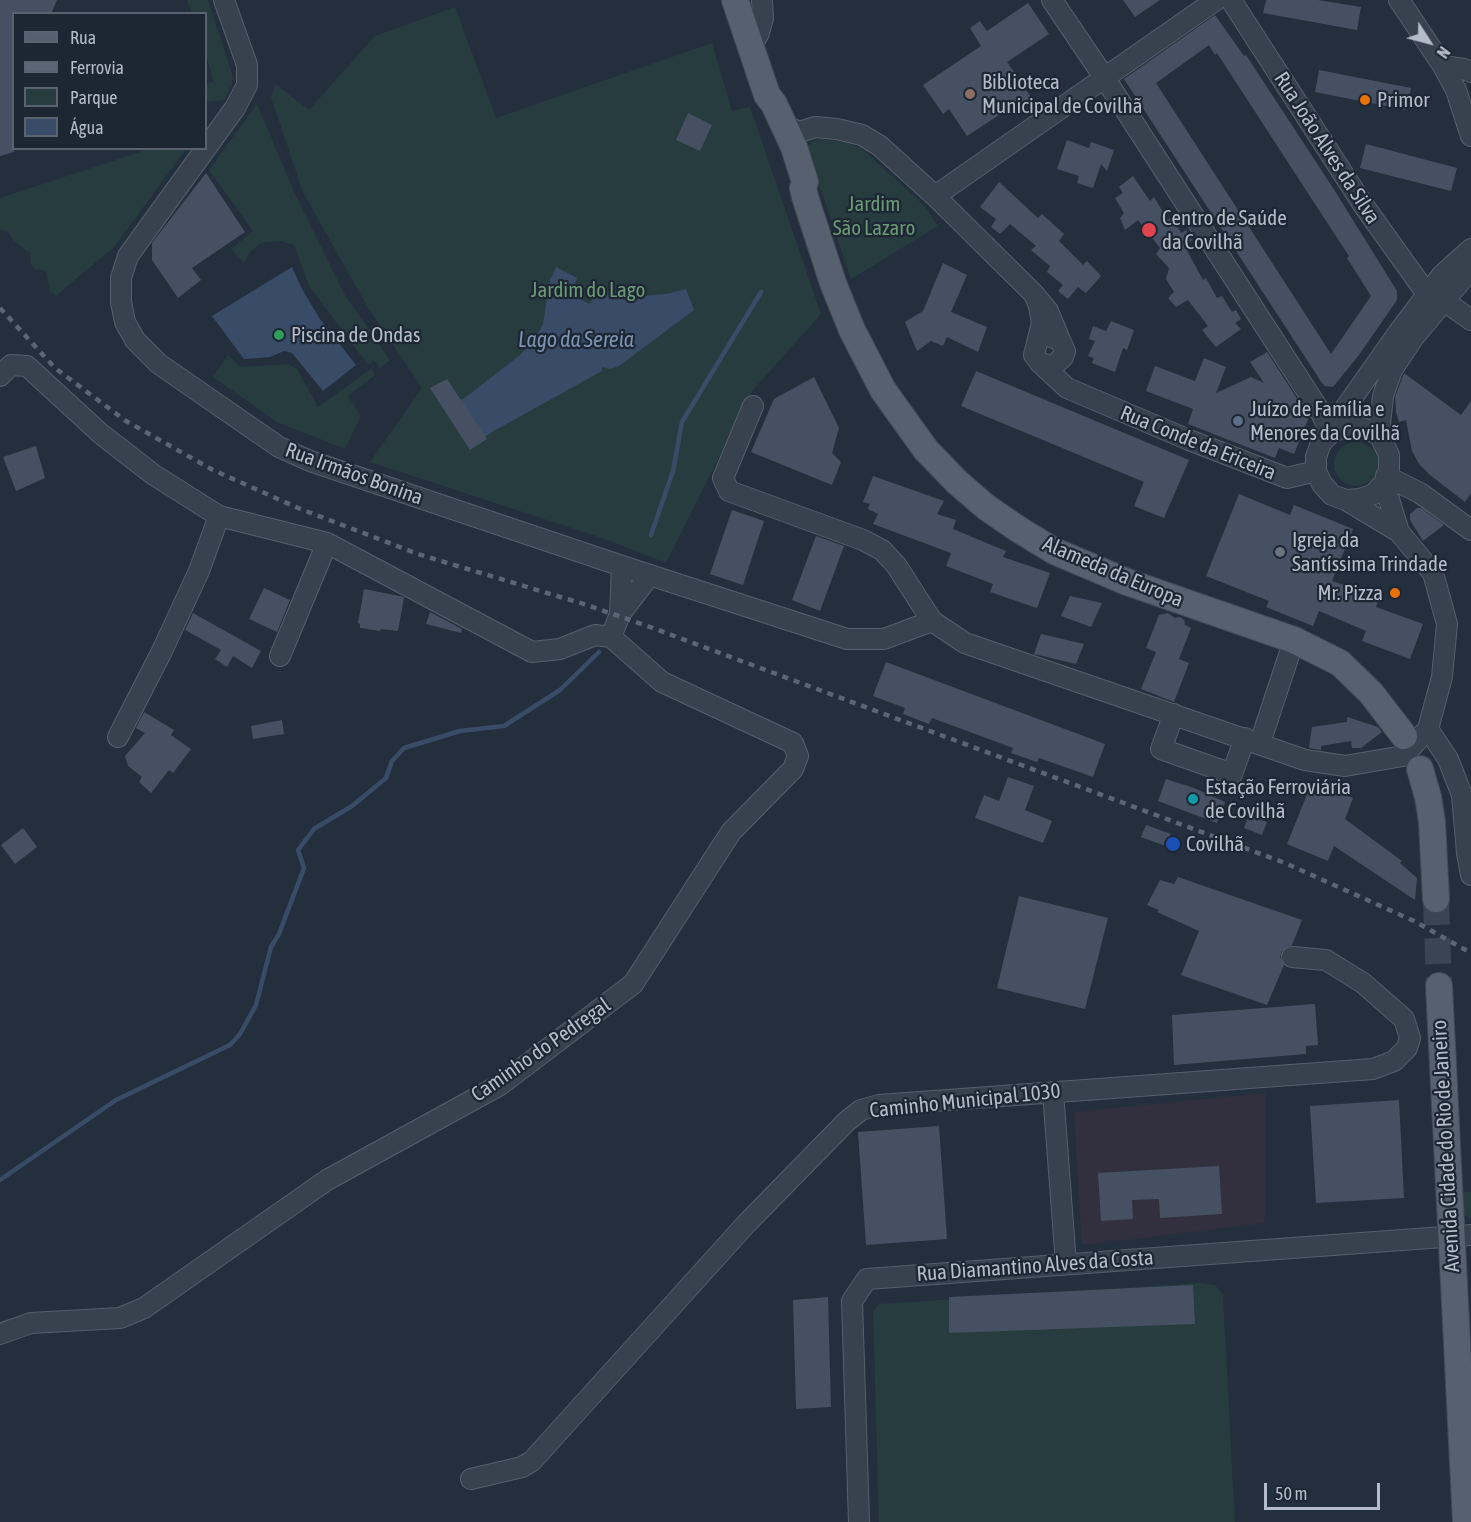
<!DOCTYPE html>
<html>
<head>
<meta charset="utf-8">
<style>
	body { margin:0 }
	#map { position:relative; width:1471px; height:1522px; overflow:hidden; background:#242f3e; font-family:"Asap Condensed",sans-serif }
	canvas { display:block }
	.legend { position:absolute; left:12px; top:12px; width:195px; height:138px; box-sizing:border-box; background:#1d2633; border:2px solid #59626f; margin:0; padding:8px 10px; list-style:none; font-size:18px; color:#b4bcc9 }
	.legend li { display:flex; align-items:center; gap:12px; height:30px }
	.legend b { width:30px; border:2px solid #59626f }
	.north { position:absolute; left:1399px; top:12px; width:60px; height:60px; -webkit-text-stroke:4px #1d2633; paint-order:stroke; rotate:126deg; font-size:16px; font-weight:700; line-height:24px; text-align:center; color:#b4bcc9 }
	.north::after { content:''; display:block; margin:auto; width:21px; height:27px; background:#b4bcc9; clip-path:polygon(50% 0,100% 100%,50% 72%,0 100%) }
	.scale { position:absolute; left:1264px; top:1483px; width:116px; height:27px; box-sizing:border-box; border:3px solid #b4bcc9; border-top:0; padding-left:8px; font-size:18px; line-height:21px; white-space:nowrap; color:#b4bcc9; -webkit-text-stroke:4px #1d2633; paint-order:stroke }
</style>
</head>
<body>
<div id="map">
<canvas width="1471" height="1522"></canvas>
<ul class="legend">
<li><b style="height:8px;background:#56606e"></b>Rua</li>
<li><b style="height:8px;background:#5a6575"></b>Ferrovia</li>
<li><b style="height:16px;background:#263c3f"></b>Parque</li>
<li><b style="height:16px;background:#394c67"></b>Água</li>
</ul>
<div class="north">N</div>
<div class="scale">50 m</div>
</div>
<script>
const context = document.querySelector('canvas').getContext('2d');
context.lineJoin = 'round';
function fill(path, color) {
  context.fillStyle = color;
  context.fill(path, 'evenodd');
}
function poly(rows) {
  const path = new Path2D();
  for (const r of rows) {
    if (r.length === 3) {
      path.moveTo(r[0] + r[2], r[1]);
      path.arc(r[0], r[1], r[2], 0, 2 * Math.PI);
      continue;
    }
    path.moveTo(r[0], r[1]);
    for (let i = 2; i < r.length; i += 2) path.lineTo(r[i], r[i + 1]);
  }
  return path;
}
function trace(path, color, width, dash) {
  context.strokeStyle = color;
  context.lineWidth = width;
  context.lineCap = dash ? 'butt' : 'round';
  context.setLineDash(dash || []);
  context.stroke(path);
}
function drawText(font, color, halo, rows, align = 'center') {
  context.font = font + ' "Asap Condensed",sans-serif';
  context.lineWidth = 4.5;
  context.setLineDash([]);
  context.textBaseline = 'middle';
  context.strokeStyle = halo;
  context.fillStyle = color;
  for (const [text, x, y, turn = 0] of rows) {
    context.save();
    context.translate(x, y);
    context.rotate((+turn || 0) * Math.PI / 180);
    context.textAlign = isNaN(turn) ? turn : align;
    if (halo) context.strokeText(text, 0, 0);
    context.fillText(text, 0, 0);
    context.restore();
  }
}
const medical = poly([
	[1265,1093,1265,1223,1082,1245,1074,1112]
]);
const green = poly([
	[187,0,208,0,233,77,232,85,224,100,206,102,206,84,214,81,206,56,206,14,192,13],
	[455,7,496,118,712,43,732,111,750,107,821,314,752,391,666,563,605,539,370,462,422,388,367,306,303,192,271,97,275,84,309,110,375,36],
	[257,104,295,194,345,295,390,360,380,368,374,360,368,365,309,286,294,245,280,241,261,243,249,253,244,263,231,249,253,231,209,170],
	[821,139,846,142,861,148,924,205,938,226,851,279,807,148,812,141],
	[149,149,186,149,115,246,56,296,50,291,46,271,34,269,31,264,30,253,15,242,7,231,0,230,0,198],
	[228,355,240,367,288,364,297,369,318,407,372,368,375,375,348,396,361,416,345,449,277,422,213,377],
	[1356,464,22],
	[1463,1192,1471,1192,1471,1219,1464,1215],
	[1199,1283,1215,1285,1223,1294,1235,1522,879,1522,873,1311,879,1304]
]);
const water = poly([
	[292,267,303,291,320,319,356,365,323,391,292,353,284,351,270,357,244,359,212,316],
	[556,267,577,278,570,294,590,304,599,288,625,295,642,296,666,294,686,289,694,310,619,366,610,369,602,367,602,371,492,432,469,447,446,410,466,397,520,355,536,337,543,324,550,280]
]);
const stream = poly([
	[651,535,673,471,682,422,761,292],
	[0,1180,116,1100,230,1045,240,1034,256,1005,271,947,279,934,304,868,298,850,314,829,352,806,386,778,392,761,404,748,460,731,504,726,560,690,599,652]
]);
const building = poly([
	[0,0,57,0,51,14,14,14,14,152,0,156],
	[1123,0,1160,0,1135,17],
	[1266,0,1318,0,1361,7,1357,30,1263,13],
	[1028,3,1049,34,1007,62,1033,100,1022,107,1019,102,967,136,949,109,943,114,923,85,981,46,970,28,980,21,987,31],
	[1215,15,1244,56,1246,55,1333,188,1397,291,1397,300,1359,355,1333,387,1325,386,1322,383,1124,79],
	[1209,45,1215,55,1217,53,1313,201,1349,256,1347,258,1371,296,1331,354,1156,83],
	[1319,70,1411,88,1406,110,1315,92],
	[688,113,712,125,700,151,676,140],
	[1067,140,1089,148,1091,142,1114,150,1107,171,1101,164,1093,188,1077,183,1079,176,1057,169],
	[1366,144,1457,168,1451,191,1360,168],
	[206,173,245,232,192,268,201,280,178,298,152,260,152,243],
	[1133,176,1150,201,1154,197,1168,220,1172,217,1181,233,1186,230,1192,240,1185,247,1203,280,1206,278,1217,298,1222,296,1232,312,1236,310,1241,319,1235,323,1241,329,1216,347,1202,330,1208,326,1188,300,1176,307,1168,298,1174,292,1166,279,1169,268,1156,254,1160,248,1138,220,1125,230,1120,218,1124,213,1115,198,1123,193,1119,187],
	[999,182,1038,218,1042,214,1064,234,1059,241,1083,265,1087,261,1101,276,1086,293,1078,287,1068,299,1058,291,1063,285,1047,272,1050,266,1031,250,1036,246,1010,224,1000,234,991,227,996,219,980,207],
	[943,263,967,275,951,312,987,327,978,352,947,337,943,346,931,341,917,351,905,322,923,311],
	[1111,321,1134,330,1127,350,1123,348,1115,372,1092,363,1094,358,1088,356,1095,341,1089,339,1093,326,1106,331],
	[1267,352,1309,417,1294,454,1279,448,1275,458,1188,424,1193,409,1146,391,1155,366,1195,381,1204,358,1226,367,1216,393,1251,377,1264,383,1250,362],
	[976,371,1189,460,1164,518,1134,506,1144,482,961,406],
	[1404,373,1461,415,1471,401,1471,493,1465,502,1430,475,1419,464,1412,451,1406,420,1399,422,1396,412,1395,397],
	[814,377,839,428,832,453,841,462,832,485,751,452,774,399],
	[447,379,487,439,470,450,430,388],
	[36,446,45,478,16,491,3,457],
	[873,476,944,501,937,514,956,520,953,529,1006,551,1003,557,1050,573,1037,608,990,592,993,584,946,566,951,553,873,524,878,514,868,509,870,504,863,502],
	[1239,494,1290,515,1294,505,1353,529,1332,581,1379,597,1376,607,1423,624,1410,659,1362,641,1366,631,1319,611,1313,626,1266,607,1269,601,1206,576],
	[1417,508,1421,508,1444,525,1423,541,1410,520,1410,514],
	[732,510,764,521,743,585,710,574],
	[816,536,844,546,820,611,792,600],
	[264,588,290,600,277,632,249,619],
	[364,589,404,597,398,631,381,629,380,631,360,628,360,624,358,623],
	[1070,596,1102,603,1091,627,1061,616],
	[430,612,462,629,461,633,426,624],
	[193,613,261,651,252,668,233,656,227,667,215,659,221,650,185,630],
	[1168,613,1175,618,1180,617,1184,620,1185,625,1191,628,1179,659,1189,663,1174,702,1141,689,1156,652,1146,648,1159,615],
	[1041,634,1084,644,1076,664,1034,654],
	[886,662,1105,744,1093,777,1039,758,1037,762,1011,753,1013,748,932,718,929,724,903,714,905,708,873,696],
	[144,712,174,730,171,735,191,749,173,773,169,770,151,793,139,782,142,777,128,766,125,756,145,733,136,728],
	[1347,717,1378,727,1382,732,1361,748,1352,748,1351,741,1321,746,1321,750,1309,748,1312,727,1347,722],
	[282,720,284,734,253,739,251,726],
	[1008,777,1034,786,1025,810,1052,821,1043,843,975,818,984,795,999,801],
	[1166,779,1194,788,1225,802,1217,823,1158,801],
	[1312,782,1353,798,1345,819,1402,861,1400,863,1417,878,1415,900,1334,846,1328,861,1287,844],
	[1249,815,1267,822,1262,835,1244,828],
	[1146,825,1171,834,1166,846,1141,837],
	[23,828,37,847,15,864,1,845],
	[1178,877,1302,920,1292,945,1282,951,1280,957,1284,965,1267,1005,1181,975,1199,931,1157,912,1159,910,1147,905,1160,880,1174,884],
	[1019,896,1108,918,1085,1009,997,988],
	[1315,1004,1318,1045,1306,1046,1306,1054,1174,1065,1172,1015],
	[1399,1100,1404,1198,1316,1203,1310,1106],
	[939,1126,947,1239,866,1245,858,1132],
	[1219,1166,1222,1214,1160,1218,1159,1199,1132,1200,1133,1219,1101,1221,1098,1173],
	[1193,1285,1195,1324,949,1333,949,1297],
	[828,1297,831,1407,796,1409,793,1300]
]);
const majorTunnel = poly([
	[1436,899,1439,986]
]);
const minor = poly([
	[224,0,247,65,247,85,235,108,128,256,121,278,121,302,125,322,135,340,159,364,279,447,310,461,622,566,847,639,884,639,932,621],
	[1052,0,1104,77,1321,413,1331,433],
	[1231,0,1364,206,1427,294],
	[1399,0,1443,66,1456,90,1471,136],
	[751,47,759,33,763,18,762,0],
	[1443,66,1464,69,1471,72],
	[785,126,800,132,815,127,837,129,862,135,880,146,935,196,1034,294,1048,311,1060,340],
	[935,196,1216,0],
	[1034,294,1039,306,1042,323,1034,355,1040,363,1067,388,1189,440,1287,478,1316,471],
	[1443,300,1471,320],
	[1040,363,1053,366,1063,357,1065,351,1060,340,1048,336],
	[0,376,11,365,27,366,101,434,154,475,219,516,327,543,532,652,560,649,595,635,611,637],
	[753,406,723,478,729,491,863,540,882,550,896,565,932,621,965,643,1305,760,1345,766,1403,756,1428,729,1442,677,1447,624,1433,573,1399,532,1346,500],
	[1345,427,1359,427,1379,434,1389,455,1389,470,1384,483,1374,494,1360,499,1346,500,1332,495,1322,484,1316,471,1316,457,1321,443,1331,433,1345,427],
	[1337,430,1341,414,1398,333,1442,275,1471,249],
	[1379,434,1383,396,1392,370,1414,337,1471,269],
	[1386,476,1420,493,1471,530],
	[1384,483,1399,532],
	[620,614,622,566],
	[611,637,620,614,650,575],
	[280,656,327,543],
	[1174,714,1161,749,1232,774,1245,738],
	[1428,729,1448,759,1462,795,1467,853,1471,875],
	[118,737,162,651,199,571,219,516],
	[1260,743,1294,640],
	[1053,1092,1066,1264],
	[0,1334,31,1323,120,1318,144,1308,327,1180,500,1085,633,984,731,832,793,769,798,756,793,743,662,682,611,637],
	[471,1479,522,1467,532,1461,747,1223,847,1121,861,1110,879,1105,1373,1069,1394,1061,1407,1048,1410,1038,1404,1019,1363,983,1326,960,1292,957],
	[859,1522,852,1301,867,1279,1471,1235]
]);
const major = poly([
	[735,0,767,95,774,104,794,147,805,182,803,188,805,197,833,283,852,330,883,390,926,450,957,482,986,507,1018,529,1054,551,1127,582,1294,640,1340,663,1371,693,1404,736],
	[1420,769,1428,797,1432,822,1436,899],
	[1439,986,1466,1522]
]);
const rail = poly([
	[0,308,55,368,126,421,213,470,298,508,418,554,587,605,650,627,1285,863,1414,921,1471,953]
]);
const markers = [
	[970,94,6,"#8d6e63"],
	[1365,100,6,"#e8710a"],
	[1149,230,8,"#e0444e"],
	[279,335,6,"#2e9e5b"],
	[1238,421,6,"#5c6f8a"],
	[1280,552,6,"#6b7280"],
	[1395,593,6,"#e8710a"],
	[1193,799,6,"#0f9aa8"],
	[1173,844,8,"#1a4fb4"]
];
const poiNames = [
	["Biblioteca",982,82],
	["Municipal de Covilhã",982,106],
	["Primor",1377,100],
	["Centro de Saúde",1162,218],
	["da Covilhã",1162,242],
	["Piscina de Ondas",291,335],
	["Juízo de Família e",1250,409],
	["Menores da Covilhã",1250,433],
	["Igreja da",1292,540],
	["Santíssima Trindade",1292,564],
	["Mr. Pizza",1383,593,"right"],
	["Estação Ferroviária",1205,787],
	["de Covilhã",1205,811],
	["Covilhã",1186,844]
];
const streetNames = [
	["Rua João Alves da Silva",1327,148,57],
	["Rua Conde da Ericeira",1198,443,22],
	["Rua Irmãos Bonina",354,474,20],
	["Alameda da Europa",1113,572,23],
	["Caminho do Pedregal",541,1050,-35],
	["Caminho Municipal 1030",965,1101,-6],
	["Avenida Cidade do Rio de Janeiro",1446,1146,-93],
	["Rua Diamantino Alves da Costa",1035,1266,-4]
];
const parkNames = [
	["Jardim",874,204],
	["São Lazaro",874,228],
	["Jardim do Lago",588,290]
];
const waterNames = [
	["Lago da Sereia",576,340]
];
fill(medical, '#32303f');
fill(green, '#263c3f');
fill(water, '#394c67');
trace(stream, '#394c67', 4.5);
fill(building, '#455162');
trace(majorTunnel, '#3a4453', 26, [26, 13]);
trace(minor, '#565f6c', 22);
trace(major, '#414a57', 28);
trace(minor, '#38414e', 20);
trace(major, '#56606e', 26);
trace(rail, '#5a6575', 4.5, [6, 6]);
for (const [x, y, r, color] of markers) {
  const dot = new Path2D();
  dot.arc(x, y, r, 0, 2 * Math.PI);
  context.fillStyle = color;
  context.fill(dot);
  trace(dot, '#1d2633', 2);
}
drawText('21px', '#b4bcc9', '#1d2633', poiNames, 'left');
drawText('21px', '#b4bcc9', '#1d2633', streetNames);
drawText('21px', '#6b9a76', '#1d2633', parkNames);
drawText('italic 22px', '#7c92b1', '#1d2633', waterNames);
</script>
</body>
</html>
